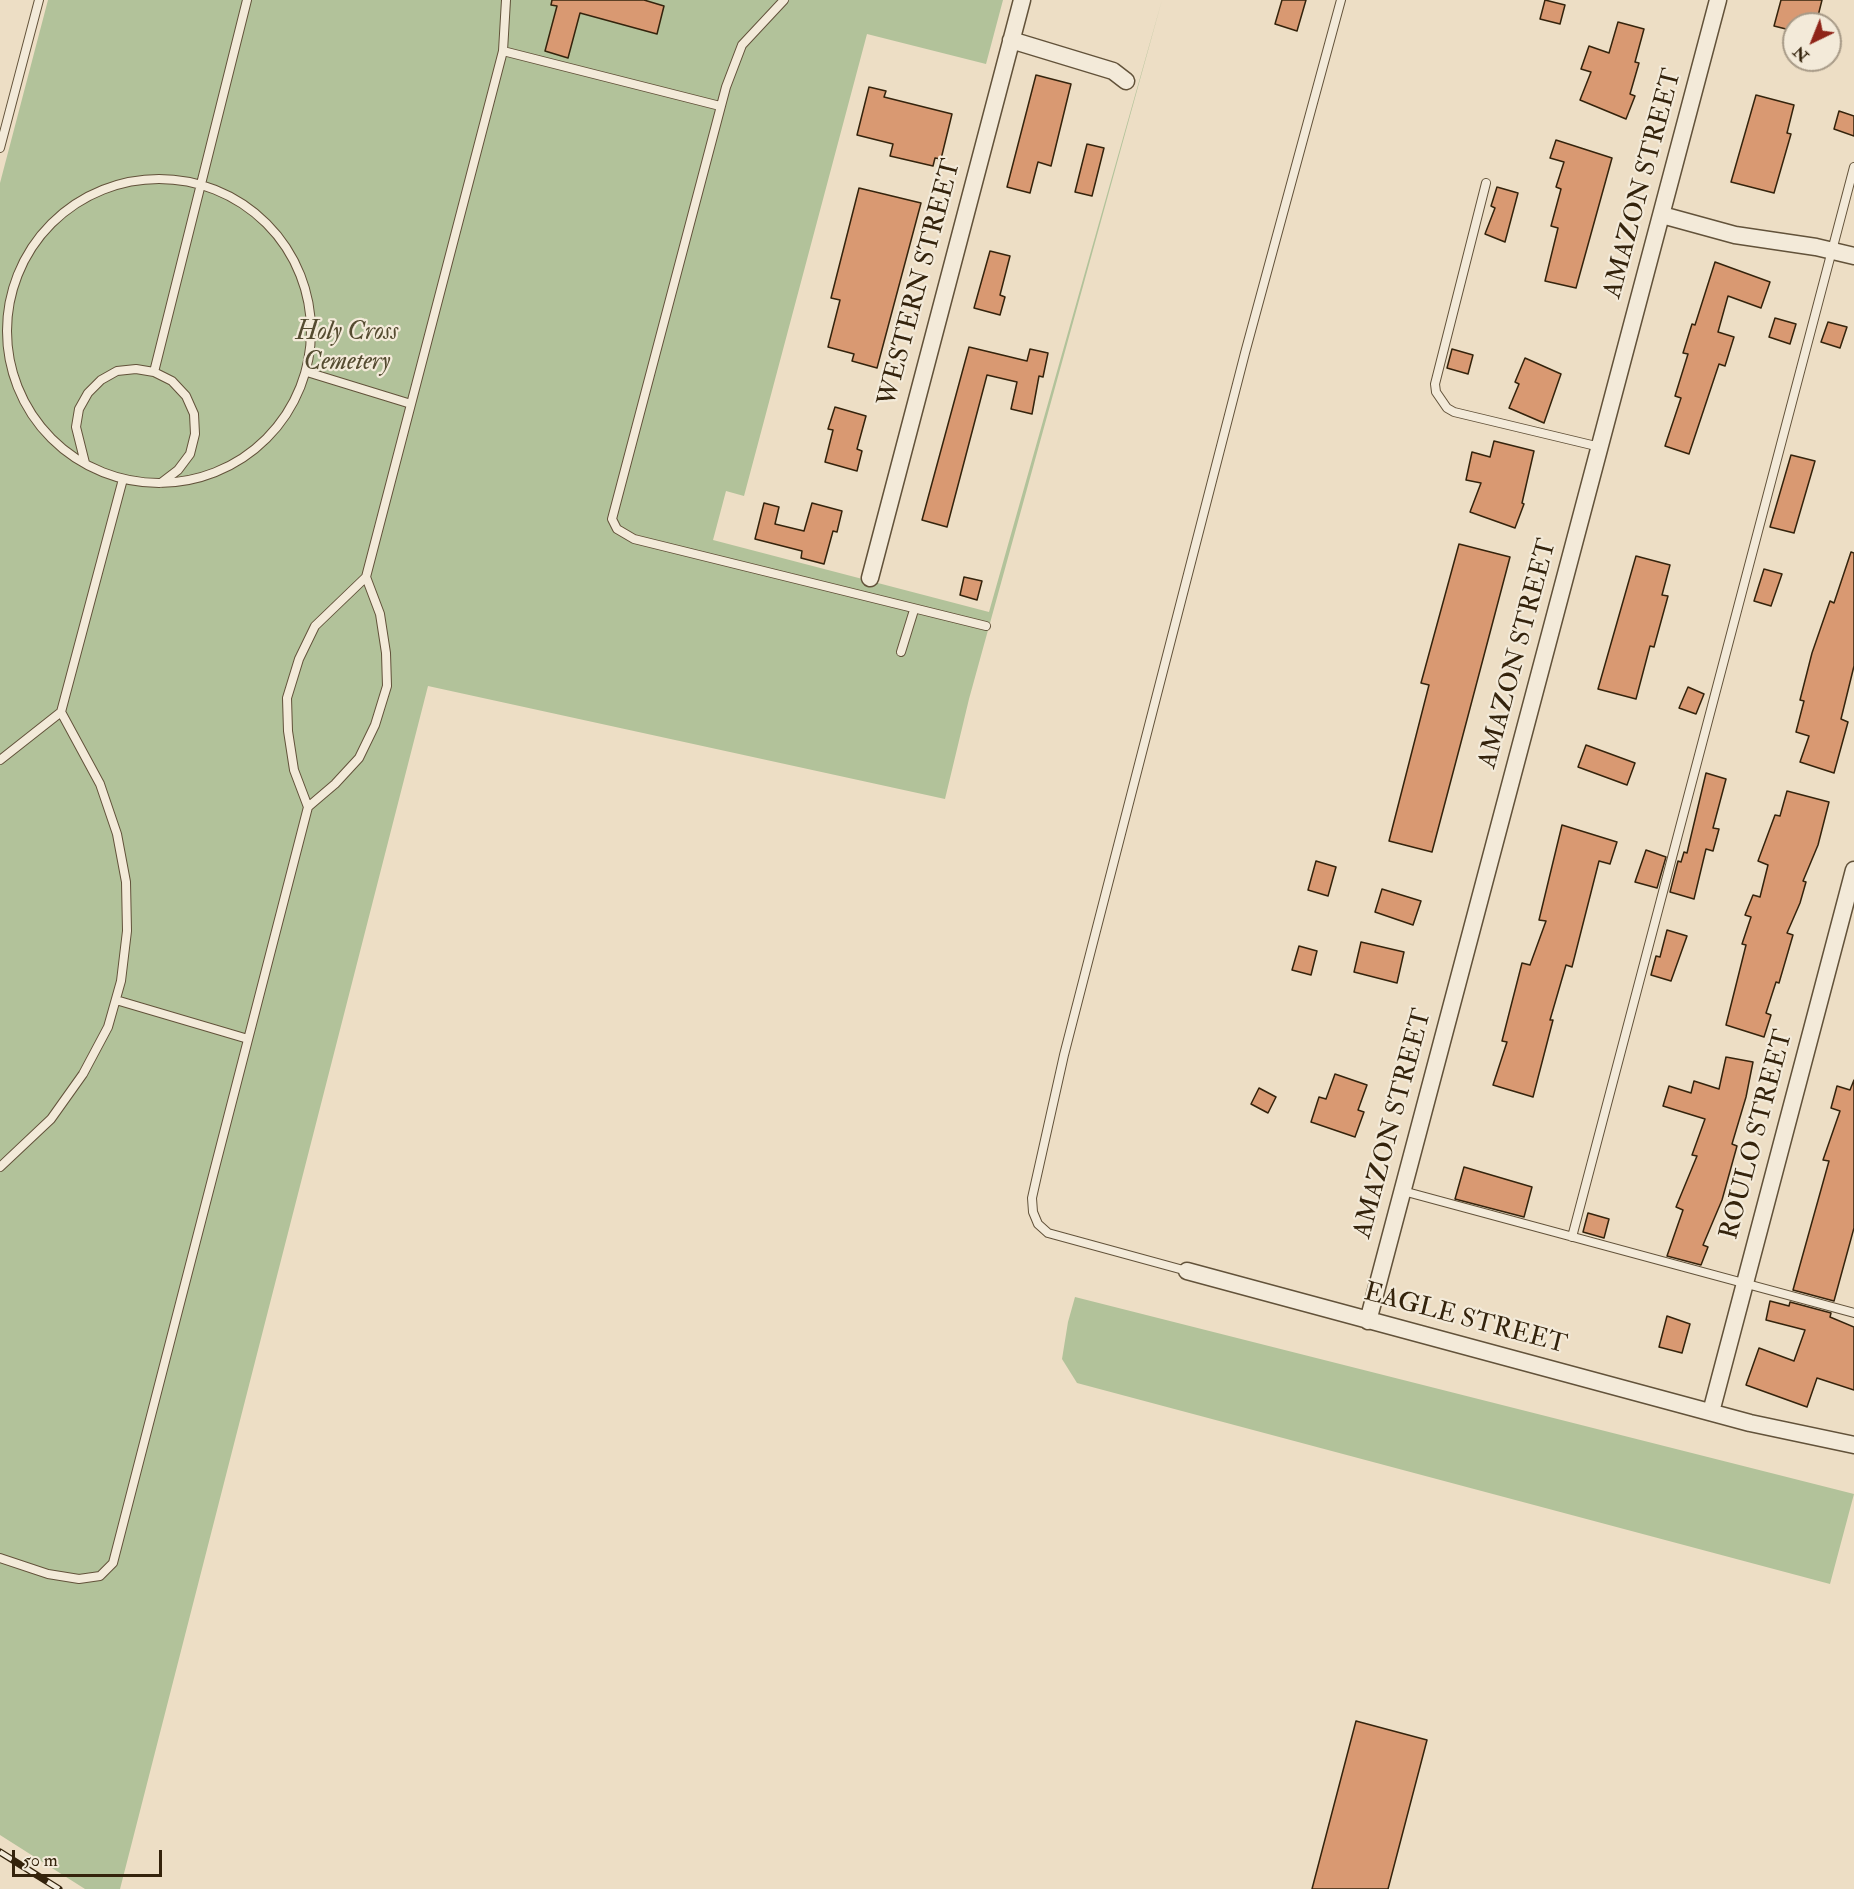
<!DOCTYPE html>
<html>
<head>
<meta charset="utf-8">
<style>
	body { margin:0 }
	#map { position:relative; width:1854px; height:1889px; overflow:hidden; background:#eddec5; font-family:"IM FELL Double Pica",serif }
	canvas { display:block }
	.north { position:absolute; left:1782px; top:12px; width:60px; height:60px; box-sizing:border-box; background:#f3ead9; border:2px solid #a79a87; border-radius:50%; rotate:223deg; font-size:16px; font-weight:700; line-height:24px; text-align:center; color:#34230c }
	.north::after { content:''; display:block; margin:auto; width:21px; height:27px; background:#8f2418; clip-path:polygon(50% 0,100% 100%,50% 72%,0 100%) }
	.scale { position:absolute; left:12px; top:1850px; width:150px; height:27px; box-sizing:border-box; border:3px solid #34230c; border-top:0; padding-left:8px; font-size:18px; line-height:21px; white-space:nowrap; color:#34230c; -webkit-text-stroke:4px #f3ead9; paint-order:stroke }
</style>
</head>
<body>
<div id="map">
<canvas width="1854" height="1889"></canvas>
<div class="north">N</div>
<div class="scale">50 m</div>
</div>
<script>
const context = document.querySelector('canvas').getContext('2d');
context.lineJoin = 'round';
function fill(path, color) {
  context.fillStyle = color;
  context.fill(path, 'evenodd');
}
function poly(rows) {
  const path = new Path2D();
  for (const r of rows) {
    if (r.length === 3) {
      path.moveTo(r[0] + r[2], r[1]);
      path.arc(r[0], r[1], r[2], 0, 2 * Math.PI);
      continue;
    }
    path.moveTo(r[0], r[1]);
    for (let i = 2; i < r.length; i += 2) path.lineTo(r[i], r[i + 1]);
  }
  return path;
}
function trace(path, color, width, dash) {
  context.strokeStyle = color;
  context.lineWidth = width;
  context.lineCap = dash ? 'butt' : 'round';
  context.setLineDash(dash || []);
  context.stroke(path);
}
function drawText(font, color, halo, rows, align = 'center') {
  context.font = font + ' "IM FELL Double Pica",serif';
  context.lineWidth = 4.5;
  context.setLineDash([]);
  context.textBaseline = 'middle';
  context.strokeStyle = halo;
  context.fillStyle = color;
  for (const [text, x, y, turn = 0] of rows) {
    context.save();
    context.translate(x, y);
    context.rotate((+turn || 0) * Math.PI / 180);
    context.textAlign = isNaN(turn) ? turn : align;
    if (halo) context.strokeText(text, 0, 0);
    context.fillText(text, 0, 0);
    context.restore();
  }
}
const green = poly([
	[48,0,1003,0,986,64,867,34,744,496,726,491,713,540,989,612,1162,0,969,699,945,799,428,686,120,1889,85,1889,0,1835,0,183],
	[1075,1297,1854,1494,1830,1584,1077,1383,1062,1359,1068,1322]
]);
const building = poly([
	[552,0,644,0,664,6,657,34,580,13,568,58,545,51,557,6,551,5,552,0],
	[1282,0,1306,0,1297,31,1275,24,1282,0],
	[1545,0,1565,5,1560,24,1540,19,1545,0],
	[1781,0,1822,0,1816,24,1794,24,1794,31,1774,26,1781,0],
	[1618,22,1644,29,1635,62,1639,63,1630,94,1635,96,1626,119,1580,100,1591,72,1581,69,1589,46,1609,53,1618,22],
	[1036,75,1071,84,1051,166,1038,162,1030,193,1007,187,1036,75],
	[869,87,886,91,884,97,952,114,941,159,935,158,933,166,890,156,893,144,857,135,869,87],
	[1756,95,1794,105,1787,133,1791,134,1774,193,1731,182,1756,95],
	[1839,111,1854,116,1854,136,1834,129,1839,111],
	[1556,140,1612,158,1576,288,1545,281,1558,228,1551,226,1561,189,1556,187,1564,162,1550,158,1556,140],
	[1087,144,1104,148,1092,196,1075,192,1087,144],
	[1497,187,1518,193,1505,242,1485,234,1495,208,1491,206,1497,187],
	[859,188,921,203,877,368,852,361,854,354,828,347,840,300,831,298,859,188],
	[990,251,1010,256,1000,295,1005,297,1000,315,974,308,990,251],
	[1715,262,1770,282,1761,308,1728,296,1718,332,1734,337,1725,366,1719,364,1689,454,1665,446,1681,398,1675,396,1688,354,1683,353,1692,324,1695,325,1715,262],
	[1775,318,1796,324,1790,344,1769,337,1775,318],
	[1828,322,1847,327,1840,348,1821,342,1828,322],
	[969,347,1027,361,1030,349,1048,353,1043,377,1039,376,1032,414,1011,409,1017,382,987,375,947,527,922,520,969,347],
	[1452,349,1473,355,1468,374,1447,368,1452,349],
	[1525,358,1561,374,1544,423,1509,408,1519,384,1515,382,1525,358],
	[835,407,866,416,857,449,862,451,857,471,825,462,833,430,828,429,835,407],
	[1494,441,1534,451,1522,503,1524,504,1515,528,1470,512,1481,483,1466,480,1472,452,1490,457,1494,441],
	[1791,455,1815,461,1794,533,1770,527,1791,455],
	[764,503,779,507,775,524,804,531,812,503,842,511,837,532,833,531,824,564,801,558,802,551,755,539,764,503],
	[1459,544,1510,557,1432,852,1389,841,1429,685,1421,683,1459,544],
	[1851,552,1854,553,1854,666,1841,719,1848,722,1834,773,1800,762,1809,736,1796,732,1804,701,1800,700,1812,653,1830,601,1834,603,1851,552],
	[1636,556,1670,565,1662,595,1668,596,1654,647,1650,646,1636,699,1598,689,1636,556],
	[1764,569,1782,574,1771,606,1754,601,1764,569],
	[964,577,982,581,977,600,960,595,964,577],
	[1688,687,1704,694,1696,714,1679,708,1688,687],
	[1586,745,1635,763,1627,785,1578,767,1586,745],
	[1706,773,1726,779,1713,828,1719,829,1713,851,1706,849,1694,899,1670,892,1678,861,1681,862,1684,852,1687,853,1706,773],
	[1787,791,1829,802,1818,845,1803,881,1806,882,1800,903,1787,933,1793,935,1779,983,1776,982,1766,1013,1771,1015,1764,1037,1726,1025,1746,945,1742,944,1751,917,1745,915,1753,895,1760,897,1768,865,1758,861,1775,815,1780,816,1787,791],
	[1562,825,1617,842,1610,864,1599,861,1572,967,1566,965,1550,1020,1553,1020,1533,1097,1493,1085,1507,1042,1502,1041,1522,963,1530,965,1546,921,1539,920,1562,825],
	[1646,850,1666,857,1657,888,1635,882,1646,850],
	[1316,861,1336,867,1328,896,1308,890,1316,861],
	[1382,889,1421,901,1413,925,1375,912,1382,889],
	[1667,930,1687,936,1671,981,1651,975,1656,956,1660,957,1667,930],
	[1361,942,1404,952,1397,983,1354,972,1361,942],
	[1299,946,1317,951,1311,975,1292,970,1299,946],
	[1726,1057,1753,1062,1746,1097,1732,1144,1737,1146,1722,1200,1703,1245,1708,1247,1701,1265,1667,1256,1683,1210,1676,1207,1697,1156,1692,1155,1705,1119,1663,1106,1669,1086,1691,1093,1694,1081,1719,1089,1726,1057],
	[1335,1074,1367,1085,1358,1110,1364,1112,1355,1137,1311,1122,1319,1097,1326,1099,1335,1074],
	[1854,1080,1854,1228,1834,1301,1793,1290,1829,1161,1823,1160,1840,1111,1831,1108,1837,1086,1850,1090,1854,1080],
	[1259,1088,1276,1097,1268,1113,1251,1104,1259,1088],
	[1464,1167,1532,1187,1524,1217,1455,1199,1464,1167],
	[1588,1213,1609,1219,1604,1238,1583,1232,1588,1213],
	[1770,1301,1789,1306,1790,1302,1831,1313,1830,1317,1854,1327,1854,1390,1817,1378,1807,1407,1746,1385,1759,1348,1794,1361,1805,1330,1766,1320,1770,1301],
	[1667,1316,1690,1324,1682,1353,1659,1347,1667,1316],
	[1356,1721,1427,1740,1388,1889,1312,1889,1356,1721]
]);
const service = poly([
	[784,0,742,45,726,87,612,519,617,529,634,539,986,626],
	[503,51,720,106],
	[0,148,39,0],
	[159,331,152],
	[1486,183,1435,384,1436,392,1447,408,1454,412,1600,447],
	[154,372,247,0],
	[307,372,411,404],
	[85,463,76,427,79,409,88,393,101,380,117,371,136,369,154,372,172,381,186,396,194,414,195,434,190,454,178,470,161,483],
	[901,652,914,610],
	[0,760,61,712,123,479],
	[308,807,335,784,359,758,375,725,387,686,386,653,380,614,366,577],
	[116,1000,248,1039],
	[0,1167,51,1119,83,1074,108,1027,121,981,127,931,126,882,117,834,100,784,61,712],
	[1403,1191,1854,1313],
	[1572,1237,1854,167],
	[1187,1271,1048,1233,1038,1224,1033,1212,1032,1198,1064,1055,1245,353,1341,0],
	[0,1558,48,1574,79,1579,100,1576,113,1563,308,807,294,770,288,731,287,698,299,659,315,626,366,577,503,51,506,0]
]);
const minor = poly([
	[1011,40,1113,71,1126,81],
	[1662,215,1735,235,1816,247,1854,256],
	[870,578,1022,0],
	[1187,1271,1750,1423,1854,1445],
	[1368,1321,1718,0],
	[1711,1412,1854,870]
]);
const rail = poly([
	[0,1852,59,1889]
]);
const streetNames = [
	["AMAZON STREET",1644,184,-75],
	["WESTERN STREET",921,283,-75],
	["AMAZON STREET",1519,654,-75],
	["AMAZON STREET",1394,1124,-75],
	["ROULO STREET",1758,1135,-75],
	["EAGLE STREET",1465,1320,15]
];
const parkNames = [
	["Holy Cross",347,333],
	["Cemetery",347,363]
];
fill(green, '#b2c29a');
fill(building, '#d99972');
trace(building, '#34230c', 1.5);
trace(service, '#62523a', 10);
trace(minor, '#62523a', 19);
trace(service, '#f3ead9', 8);
trace(minor, '#f3ead9', 16);
trace(rail, '#34230c', 7);
trace(rail, '#f3ead9', 4.5, [14]);
drawText('26px', '#34230c', '#f3ead9', streetNames);
drawText('italic 26px', '#544b30', '#f3ead9', parkNames);
</script>
</body>
</html>
